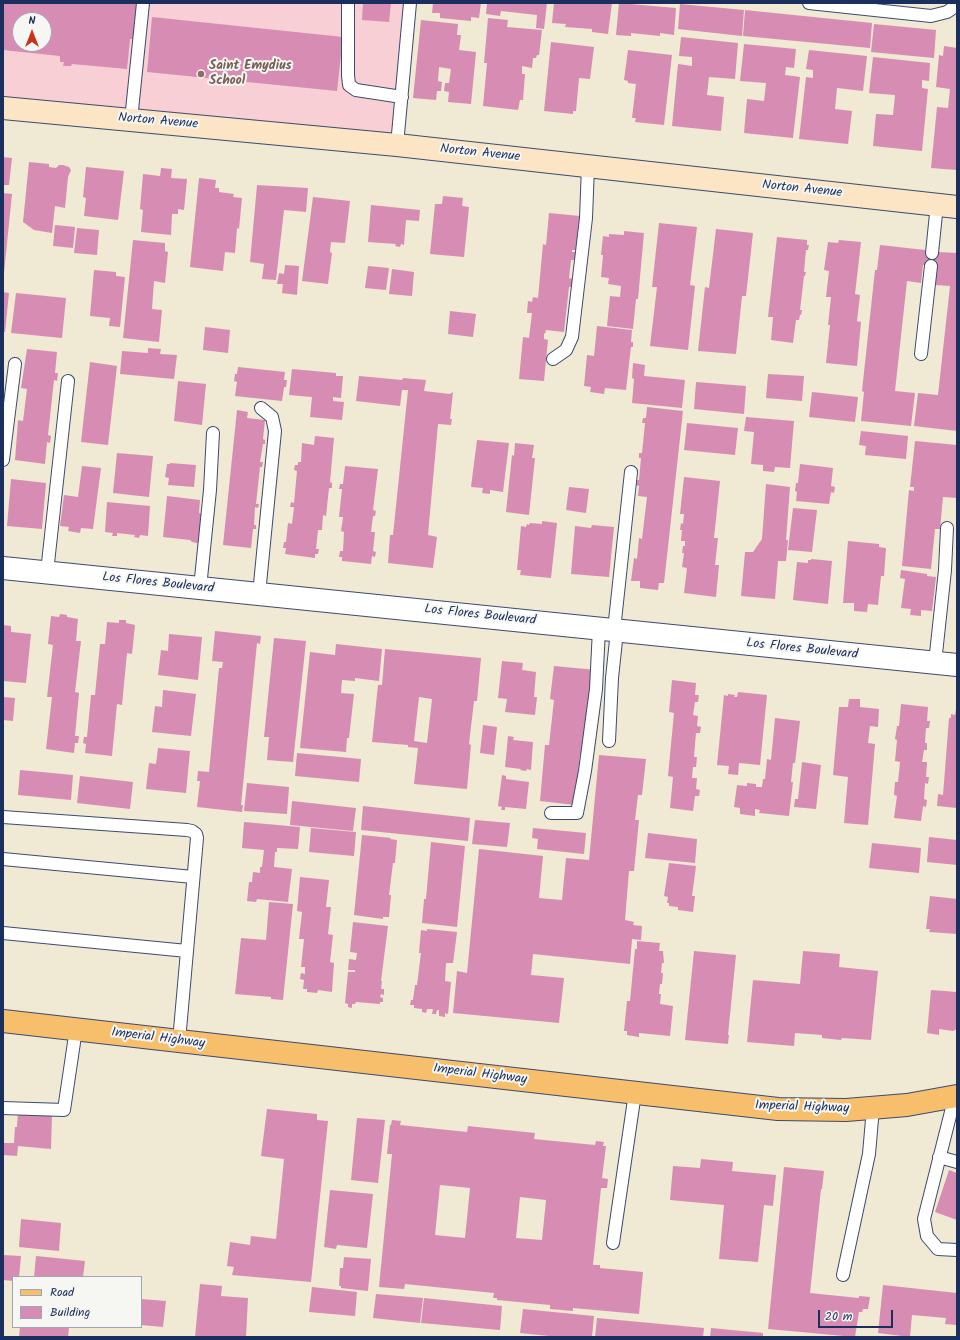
<!DOCTYPE html>
<html>
<head>
<meta charset="utf-8">
<style>
	body { margin:0 }
	#map { position:relative; width:960px; height:1340px; overflow:hidden; background:#f0e9d4; font-family:Kalam,sans-serif }
	canvas { display:block }
	.frame { position:absolute; inset:0; border:4px solid #1b2f5e; pointer-events:none }
	.legend { position:absolute; left:12px; top:1276px; width:130px; height:52px; box-sizing:border-box; background:#f6f6f2; border:1px solid #9ea6b7; margin:0; padding:5px 7px; list-style:none; font-size:12px; color:#1b2f5e }
	.legend li { display:flex; align-items:center; gap:8px; height:20px }
	.legend b { width:20px; border:1px solid #9ea6b7 }
	.north { position:absolute; left:12px; top:12px; width:40px; height:40px; box-sizing:border-box; background:#f6f6f2; border:1px solid #9ea6b7; border-radius:50%; rotate:0deg; font-size:11px; font-weight:700; line-height:16px; text-align:center; color:#1b2f5e }
	.north::after { content:''; display:block; margin:auto; width:14px; height:18px; background:#c8321e; clip-path:polygon(50% 0,100% 100%,50% 72%,0 100%) }
	.scale { position:absolute; left:818px; top:1310px; width:75px; height:18px; box-sizing:border-box; border:2px solid #1b2f5e; border-top:0; padding-left:5px; font-size:12px; line-height:14px; white-space:nowrap; color:#1b2f5e; -webkit-text-stroke:3px #f6f6f2; paint-order:stroke }
</style>
</head>
<body>
<div id="map">
<canvas width="960" height="1340"></canvas>
<div class="frame"></div>
<ul class="legend">
<li><b style="height:5px;background:#f7bf6c"></b>Road</li>
<li><b style="height:11px;background:#d78db3"></b>Building</li>
</ul>
<div class="north">N</div>
<div class="scale">20 m</div>
</div>
<script>
const context = document.querySelector('canvas').getContext('2d');
context.lineJoin = 'round';
function fill(path, color) {
  context.fillStyle = color;
  context.fill(path, 'evenodd');
}
function poly(rows) {
  const path = new Path2D();
  for (const r of rows) {
    path.moveTo(r[0], r[1]);
    for (let i = 2; i < r.length; i += 2) path.lineTo(r[i], r[i + 1]);
  }
  return path;
}
function trace(path, color, width, dash) {
  context.strokeStyle = color;
  context.lineWidth = width;
  context.lineCap = dash ? 'butt' : 'round';
  context.setLineDash(dash || []);
  context.stroke(path);
}
function drawText(font, color, halo, rows, align = 'center') {
  context.font = font + ' Kalam,sans-serif';
  context.lineWidth = 4;
  context.setLineDash([]);
  context.textBaseline = 'middle';
  context.strokeStyle = halo;
  context.fillStyle = color;
  for (const [text, x, y, turn = 0] of rows) {
    context.save();
    context.translate(x, y);
    context.rotate((+turn || 0) * Math.PI / 180);
    context.textAlign = isNaN(turn) ? turn : align;
    if (halo) context.strokeText(text, 0, 0);
    context.fillText(text, 0, 0);
    context.restore();
  }
}
const built = poly([
	[3,3,406,3,392,140,3,104],
	[20,20,44,20,44,44,20,44]
]);
const building = poly([
	[3,3,137,3,133,39,130,39,127,69,72,64,71,66,63,66,64,62,60,62,60,56,3,50],
	[20,20,44,20,44,44,20,44],
	[363,3,391,3,389,22,362,20],
	[433,3,481,3,479,18,471,17,471,21,440,18,440,13,432,13],
	[487,3,547,3,544,29,536,28,537,15,501,11,500,16,486,14],
	[554,3,612,3,608,34,592,32,592,29,565,27,566,24,552,23],
	[619,3,676,8,674,35,660,33,660,36,631,33,631,36,616,35],
	[680,4,744,10,742,36,678,29],
	[745,10,872,23,870,48,743,36],
	[152,17,343,37,337,91,147,72],
	[488,18,508,20,507,27,542,30,539,55,537,55,536,58,533,58,532,68,522,66,522,74,525,74,523,100,520,100,518,110,483,106,487,63,484,63],
	[421,20,458,24,457,35,461,35,459,50,476,52,471,104,448,102,449,92,444,91,445,83,449,83,451,69,439,67,438,81,442,82,441,91,437,91,436,100,413,98],
	[874,24,936,30,934,58,871,52],
	[681,37,738,43,735,79,709,77,707,95,724,97,721,131,672,126,678,64,692,66,692,57,679,56],
	[551,42,594,47,590,79,579,78,576,111,573,111,573,114,544,111],
	[744,44,796,49,794,68,786,67,785,75,800,77,793,138,744,133,747,99,764,101,766,83,740,81],
	[944,46,957,48,957,170,931,168,937,107,948,108,950,89,936,87,939,55,943,56],
	[628,50,672,55,664,125,635,122,636,118,632,118,636,84,628,83,628,81,624,80],
	[809,50,867,56,863,91,837,88,835,109,852,111,848,144,799,139,806,77,813,78,813,70,806,69],
	[873,57,930,63,929,81,922,80,922,88,928,89,922,151,873,146,876,114,893,115,895,95,869,93],
	[3,157,12,158,9,185,3,185],
	[29,162,49,164,49,167,56,168,59,165,63,165,69,167,71,170,68,177,65,208,55,206,52,233,34,230,23,222],
	[86,167,124,171,118,220,84,216,86,198,83,197],
	[161,168,172,169,171,178,187,179,184,210,178,209,178,214,172,214,171,235,141,232,143,210,140,209,143,174,160,176],
	[199,178,216,180,215,188,219,188,219,192,234,194,233,197,242,198,239,229,237,228,235,253,225,252,223,271,190,267],
	[257,185,308,188,306,212,284,210,276,280,262,279,264,264,250,262],
	[3,193,12,194,4,273,3,273],
	[443,196,463,198,462,206,469,207,464,257,430,254,435,204,442,204],
	[313,197,350,201,345,243,331,242,330,252,332,253,328,284,302,281],
	[371,205,420,210,419,221,406,220,404,245,401,244,400,247,395,246,396,244,368,242],
	[549,213,580,216,577,250,572,250,572,252,576,252,575,260,571,260,569,278,573,279,572,287,569,287,564,332,546,330,545,334,544,333,544,339,548,340,544,381,519,379,523,337,529,338,532,313,527,313,528,301,532,302,533,297,538,298,543,244,546,245],
	[659,223,697,227,690,285,695,286,688,350,650,346,657,287,652,287],
	[55,225,75,227,73,248,53,246],
	[77,228,99,230,97,255,74,253],
	[716,229,753,233,746,296,742,296,736,354,698,351,705,287,709,288],
	[624,231,644,233,638,299,636,299,633,329,607,326,610,296,620,297,621,286,608,284,609,278,601,277,603,255,601,255,603,236,609,237,609,234,624,235],
	[777,237,807,240,807,245,809,245,808,250,806,250,804,272,806,272,805,276,804,276,800,310,802,310,801,315,800,315,799,320,796,320,793,343,771,340,773,317,768,317],
	[133,240,165,243,165,251,168,252,165,283,154,281,152,309,162,310,159,342,123,338],
	[839,240,861,242,855,294,860,295,857,321,861,322,857,366,826,363,830,325,828,325,831,297,826,297,829,271,824,270,828,242,838,243],
	[880,245,925,250,925,253,938,254,938,252,957,253,957,431,914,426,918,393,938,395,950,286,935,285,937,267,923,265,921,283,907,281,895,391,915,393,911,426,861,421,864,392,862,391,875,270,877,270],
	[285,265,299,266,297,295,282,293,283,284,277,284,279,273,284,274],
	[368,266,389,268,386,290,365,288],
	[392,269,414,272,412,296,389,294],
	[94,270,116,272,116,276,125,277,120,327,109,326,110,318,90,316],
	[3,292,9,293,5,332,3,332],
	[16,293,66,298,62,338,11,333],
	[450,311,476,314,473,337,448,334],
	[597,326,632,330,631,342,633,342,633,347,631,347,626,390,605,388,604,394,590,392,591,387,584,386,587,355,594,356],
	[205,327,230,330,228,353,203,350],
	[148,348,161,349,160,354,177,355,174,379,120,374,122,351,148,353],
	[27,349,57,352,55,373,58,373,57,381,54,380,48,435,51,436,50,443,47,442,45,464,15,460,18,420,23,421,27,389,21,388],
	[90,362,117,366,108,445,81,442],
	[633,363,645,365,644,376,685,380,682,408,632,403,634,379,632,378],
	[238,367,285,372,284,380,287,380,286,387,284,387,282,401,235,396,237,382,234,381,235,374,237,374],
	[292,369,336,373,336,376,343,376,341,398,333,397,333,401,344,402,342,420,310,417,312,397,289,395],
	[768,374,804,376,802,401,766,398],
	[359,376,402,380,403,378,426,380,424,391,450,394,453,392,450,419,452,419,451,425,438,424,428,535,437,537,433,568,388,563,390,535,393,535,408,390,402,390,400,406,356,401],
	[178,381,206,384,202,425,174,421],
	[696,382,746,386,744,414,694,409],
	[812,392,858,397,855,422,809,417],
	[647,407,683,411,664,583,659,583,658,590,640,588,640,581,631,581,634,558,637,559,639,538,642,539,647,497,638,496,639,486,636,485,636,480,639,480,641,458,639,458,639,453,642,453,645,423,642,423,643,418,646,418],
	[237,410,248,412,247,418,265,420,263,439,265,440,265,444,263,444,260,462,263,462,262,467,260,467,256,504,259,504,258,508,255,507,254,525,256,525,256,529,253,529,251,548,223,545],
	[746,417,794,421,790,468,775,467,774,472,763,471,763,465,751,464,754,432,744,431],
	[687,423,738,428,735,455,684,450],
	[861,431,908,436,906,459,865,455,866,446,859,445],
	[315,436,334,438,330,482,332,483,332,488,329,488,326,516,323,515,322,530,318,530,316,549,319,549,318,554,315,554,315,558,285,554,286,548,283,548,284,542,286,542,288,523,292,524,294,507,290,507,291,502,294,503,297,471,294,470,295,465,298,465,298,462,301,462,302,443,314,445],
	[477,440,509,443,503,492,490,490,490,494,482,493,483,488,471,487],
	[915,441,957,445,957,498,943,497,940,529,935,529,931,569,902,566,909,490,914,491,914,487,910,487],
	[515,443,534,445,532,458,535,458,529,515,506,512,512,455,514,456],
	[117,453,153,456,149,497,113,493],
	[170,463,196,465,194,487,168,485,169,478,165,477,167,464,170,464],
	[800,464,833,468,831,486,835,487,834,493,831,492,829,504,796,501,797,492,795,491,796,483,798,483],
	[82,466,101,468,93,529,81,528,80,533,68,531,69,527,60,526,64,495,78,497],
	[345,466,378,469,373,510,376,511,375,516,373,516,371,532,375,532,373,551,376,552,375,557,372,556,371,564,342,561,342,557,339,557,340,551,343,551,344,532,341,531,343,517,339,517,342,489,339,489,340,484,343,484],
	[684,477,720,481,714,538,718,538,715,565,719,565,716,597,684,593,687,568,682,567,684,553,682,553,683,546,685,546,685,541,681,541,682,530,680,530,681,523,683,524,684,514,680,514],
	[11,479,46,483,42,529,7,526],
	[766,484,790,487,786,540,788,540,786,561,778,561,775,599,741,596,745,552,753,552,762,539],
	[569,487,589,489,586,513,566,510],
	[167,496,200,500,199,513,204,514,201,541,197,543,192,542,190,540,163,537],
	[107,502,150,506,148,536,140,535,139,538,134,537,135,535,117,533,117,536,112,536,113,533,105,532],
	[793,508,817,510,812,552,788,550],
	[542,521,557,523,551,578,520,575,521,570,517,570,521,526,526,527,527,524,529,525,530,523,542,524],
	[592,525,614,527,609,577,571,574,575,526,591,528],
	[848,541,879,544,879,547,886,548,884,576,881,576,878,605,868,604,867,612,854,611,854,603,843,603],
	[811,559,832,561,828,604,793,600,797,562,808,563,808,560,811,560],
	[901,570,927,574,927,576,936,577,932,611,921,610,921,616,910,615,911,609,901,608,905,579,900,578],
	[60,614,67,615,67,617,78,619,76,641,81,641,75,692,79,693,75,736,79,736,78,743,75,743,74,753,46,749,52,697,47,697,53,645,48,644,51,616,59,617],
	[119,620,126,620,126,623,135,625,132,654,127,653,122,705,117,704,112,756,85,753,86,744,83,743,84,737,87,737,91,695,95,695,100,644,105,644,107,622,119,623],
	[3,625,11,626,11,632,31,634,26,683,3,681],
	[215,631,261,636,260,644,257,643,241,805,243,805,242,812,197,807,200,781,197,781,198,771,209,772,219,668,222,668,223,662,212,661],
	[169,634,202,637,198,680,158,675,161,650,168,651],
	[274,638,306,641,293,762,267,760,269,737,264,737],
	[336,644,382,649,379,681,355,678,355,681,342,680,341,693,354,694,349,738,347,738,346,752,300,748,310,652,335,655],
	[385,649,481,658,477,701,474,701,469,744,471,745,467,789,414,784,418,748,408,747,408,745,372,742,378,685,382,685],
	[419,697,432,699,427,743,414,741],
	[502,661,523,663,522,670,536,672,534,697,537,697,535,715,505,712,507,699,498,698],
	[554,666,596,670,583,755,580,754,575,805,540,801,545,745,549,745,554,700,550,699],
	[672,680,696,683,695,695,699,695,698,702,695,702,693,715,698,716,697,726,701,727,700,733,696,733,694,757,697,757,696,767,693,767,692,778,697,778,696,789,700,790,699,796,695,796,693,811,670,808,673,777,668,776,674,713,669,712],
	[163,690,196,694,191,736,152,732,155,706,162,707],
	[738,692,767,695,760,765,739,763,738,775,728,774,729,766,717,765,724,695,728,696,728,694,735,695,734,697,737,697],
	[3,697,15,698,13,721,3,720],
	[849,699,860,699,860,707,879,709,878,727,870,726,868,743,875,744,868,825,844,823,848,777,833,775,839,707,848,707],
	[901,704,928,707,927,721,930,721,929,728,926,728,925,743,927,743,927,750,924,750,922,762,927,762,926,777,929,777,928,784,925,783,924,799,927,800,926,807,923,806,921,821,894,818,897,796,894,795,895,782,898,782,900,762,895,761,897,740,895,739,897,726,899,726],
	[956,709,957,710,957,808,937,806,938,794,943,795,949,718,951,718,951,714,955,715],
	[775,718,800,721,795,763,793,763,791,782,793,782,789,816,759,813,760,810,755,809,755,816,740,814,740,808,734,807,737,785,747,786,747,783,756,784,756,787,762,787,763,779,765,779,767,759,771,760],
	[483,725,497,727,494,755,480,753],
	[508,736,514,737,513,740,533,742,531,770,527,769,526,771,520,770,521,769,505,767],
	[158,748,190,751,186,793,146,789,149,763,156,764],
	[297,753,361,759,359,782,295,776],
	[599,755,646,759,642,795,638,795,635,820,639,820,634,871,629,871,625,920,634,922,633,925,642,926,641,940,632,939,630,964,533,954,531,975,564,978,559,1023,453,1013,457,971,467,973,479,849,543,856,539,898,562,900,566,858,589,860],
	[802,762,821,765,816,809,794,807,795,799,798,799],
	[20,770,73,775,71,800,18,795],
	[502,775,506,776,506,779,529,782,526,809,505,807,505,810,501,810,502,807,498,806],
	[80,776,133,782,130,809,77,803],
	[247,783,289,787,287,814,244,811],
	[292,801,356,808,353,831,290,825],
	[363,806,470,818,468,841,361,830],
	[475,820,510,823,507,847,472,844],
	[244,822,300,827,298,849,277,848,277,852,275,852,274,867,292,869,288,902,257,899,256,902,247,901,249,882,252,882,253,872,260,873,260,867,262,867,264,850,242,848],
	[311,828,356,832,354,856,309,852],
	[533,828,586,833,584,854,537,849,538,839,532,838],
	[648,833,697,839,695,863,645,858],
	[362,835,391,838,390,839,397,840,395,863,393,863,389,895,391,895,389,917,383,917,383,919,354,915],
	[929,837,957,840,957,865,927,862],
	[431,842,465,846,457,927,422,923,424,899,426,899],
	[872,843,921,848,919,873,869,868],
	[669,863,696,866,692,896,695,896,693,912,678,910,678,907,669,906,669,903,667,903,668,897,664,896],
	[300,877,329,880,326,907,331,907,328,934,333,935,330,962,334,963,332,992,318,990,317,993,307,992,307,989,303,989,304,980,300,979,301,973,305,974,305,967,301,967,304,939,299,939,302,912,297,911],
	[930,896,957,899,957,934,929,932,930,929,926,929],
	[269,902,293,904,283,1000,271,999,271,997,235,994,241,938,266,940],
	[353,922,388,926,381,981,382,981,381,989,384,989,384,995,381,994,380,997,383,998,383,1002,380,1002,380,1004,356,1002,355,1004,352,1004,352,1008,348,1007,348,1004,345,1003,348,972,355,972,355,970,348,970,349,959,356,960,357,953,350,952],
	[427,929,457,932,453,963,446,963,445,981,451,982,448,1014,445,1013,445,1017,439,1016,439,1010,437,1010,436,1014,432,1014,433,1009,427,1009,426,1013,422,1012,422,1009,414,1008,414,1005,410,1005,411,1000,413,1000,415,985,417,985,421,953,419,953,421,930,427,931],
	[637,941,660,943,659,951,663,951,664,963,662,963,661,973,663,973,662,984,660,984,659,994,661,994,660,1004,673,1006,670,1036,639,1033,639,1037,627,1035,627,1031,624,1031,627,1001,630,1001,635,949,637,949],
	[694,951,736,955,728,1035,729,1035,728,1044,685,1040],
	[803,951,840,954,839,967,878,971,871,1040,842,1038,841,1040,822,1038,822,1035,795,1033,794,1046,747,1042,753,980,800,984],
	[931,990,957,992,957,1029,953,1031,939,1029,939,1035,927,1033],
	[267,1109,317,1114,317,1120,328,1121,311,1282,232,1275,234,1267,227,1266,230,1242,250,1245,251,1236,276,1239,284,1159,261,1156],
	[18,1111,52,1113,51,1149,18,1146,17,1156,3,1155,3,1143,14,1143,15,1127,17,1127],
	[357,1118,385,1120,378,1183,351,1180],
	[392,1120,401,1121,400,1125,467,1132,468,1126,535,1133,534,1139,595,1145,596,1141,604,1142,603,1146,606,1146,602,1178,608,1179,607,1188,601,1188,593,1265,600,1265,600,1268,643,1272,639,1314,573,1308,573,1311,550,1309,550,1305,497,1300,497,1298,493,1298,494,1293,405,1284,404,1289,379,1287,392,1154,387,1154,390,1125,391,1125],
	[440,1185,470,1188,465,1238,435,1235],
	[520,1197,546,1200,542,1240,516,1238],
	[701,1159,733,1162,732,1171,776,1175,773,1206,764,1205,758,1262,719,1259,724,1205,670,1200,673,1166,700,1168],
	[784,1167,824,1171,822,1189,821,1189,810,1293,859,1298,859,1296,870,1297,868,1309,863,1309,862,1312,859,1312,855,1337,768,1329],
	[949,1170,957,1173,957,1220,935,1212],
	[330,1190,373,1194,367,1248,337,1245,336,1249,324,1247],
	[21,1219,61,1223,59,1251,19,1247],
	[3,1255,21,1256,19,1277,13,1277,13,1281,3,1280],
	[36,1256,85,1261,83,1277,34,1277],
	[344,1257,371,1259,368,1291,341,1288,341,1286,339,1286,340,1268,343,1268],
	[200,1284,222,1286,221,1296,248,1298,246,1337,195,1337],
	[883,1285,957,1293,957,1325,945,1324,946,1318,912,1315,910,1337,878,1333],
	[312,1287,357,1292,355,1316,309,1312],
	[376,1294,423,1298,420,1323,373,1318],
	[424,1298,502,1306,500,1330,421,1323],
	[141,1299,166,1301,163,1327,141,1325],
	[523,1309,594,1316,592,1337,559,1337,520,1333],
	[597,1318,704,1328,703,1337,595,1337],
	[20,1327,69,1327,68,1337,19,1337],
	[711,1328,763,1333,763,1337,710,1337]
]);
const lane = poly([
	[348,3,348,75,349,85,356,90,402,97],
	[809,3,931,16,947,12,957,5],
	[131,120,143,3],
	[397,145,410,3],
	[932,253,937,204],
	[921,354,931,266],
	[553,359,566,350,572,337,586,218,588,166],
	[3,460,15,364],
	[47,572,68,381],
	[200,588,210,490,213,433],
	[259,594,275,431,272,417,261,408],
	[614,630,631,472],
	[935,663,945,570,947,528],
	[609,741,612,678,617,631],
	[551,813,577,813,585,771,596,689,599,629],
	[3,817,187,830,192,831,196,834,197,838,187,951,3,933],
	[3,859,193,877],
	[179,1041,187,951],
	[955,1096,924,1219,927,1236,938,1249,957,1250],
	[3,1108,64,1110,76,1029],
	[939,1157,957,1162],
	[613,1243,635,1093],
	[843,1275,869,1154,873,1108]
]);
const street = poly([
	[3,568,957,665]
]);
const secondary = poly([
	[3,108,397,145,957,207]
]);
const primary = poly([
	[3,1021,778,1109,846,1110,907,1105,957,1096]
]);
const markers = [
	[201,74,4,"#8d6e63"]
];
const educationNames = [
	["Saint Emydius",209,67],
	["School",209,82]
];
const streetNames = [
	["Norton Avenue",158,122,5],
	["Norton Avenue",480,154,6],
	["Norton Avenue",802,190,6],
	["Los Flores Boulevard",158,584,6],
	["Los Flores Boulevard",480,616,6],
	["Los Flores Boulevard",802,650,6],
	["Imperial Highway",158,1039,7],
	["Imperial Highway",480,1075,7],
	["Imperial Highway",802,1108,2]
];
fill(built, '#f7cfd4');
fill(building, '#d78db3');
trace(lane, '#3b4b70', 14);
trace(street, '#3b4b70', 24);
trace(secondary, '#3b4b70', 24);
trace(primary, '#3b4b70', 24);
trace(lane, '#fff', 12);
trace(street, '#fff', 22);
trace(secondary, '#fce5c4', 22);
trace(primary, '#f7bf6c', 22);
for (const [x, y, r, color] of markers) {
  const dot = new Path2D();
  dot.arc(x, y, r, 0, 2 * Math.PI);
  context.fillStyle = color;
  context.fill(dot);
  trace(dot, '#f6f6f2', 1.5);
}
drawText('bold 13px', '#785e54', '#f6f6f2', educationNames, 'left');
drawText('13px', '#1b2f5e', '#f6f6f2', streetNames);
</script>
</body>
</html>
